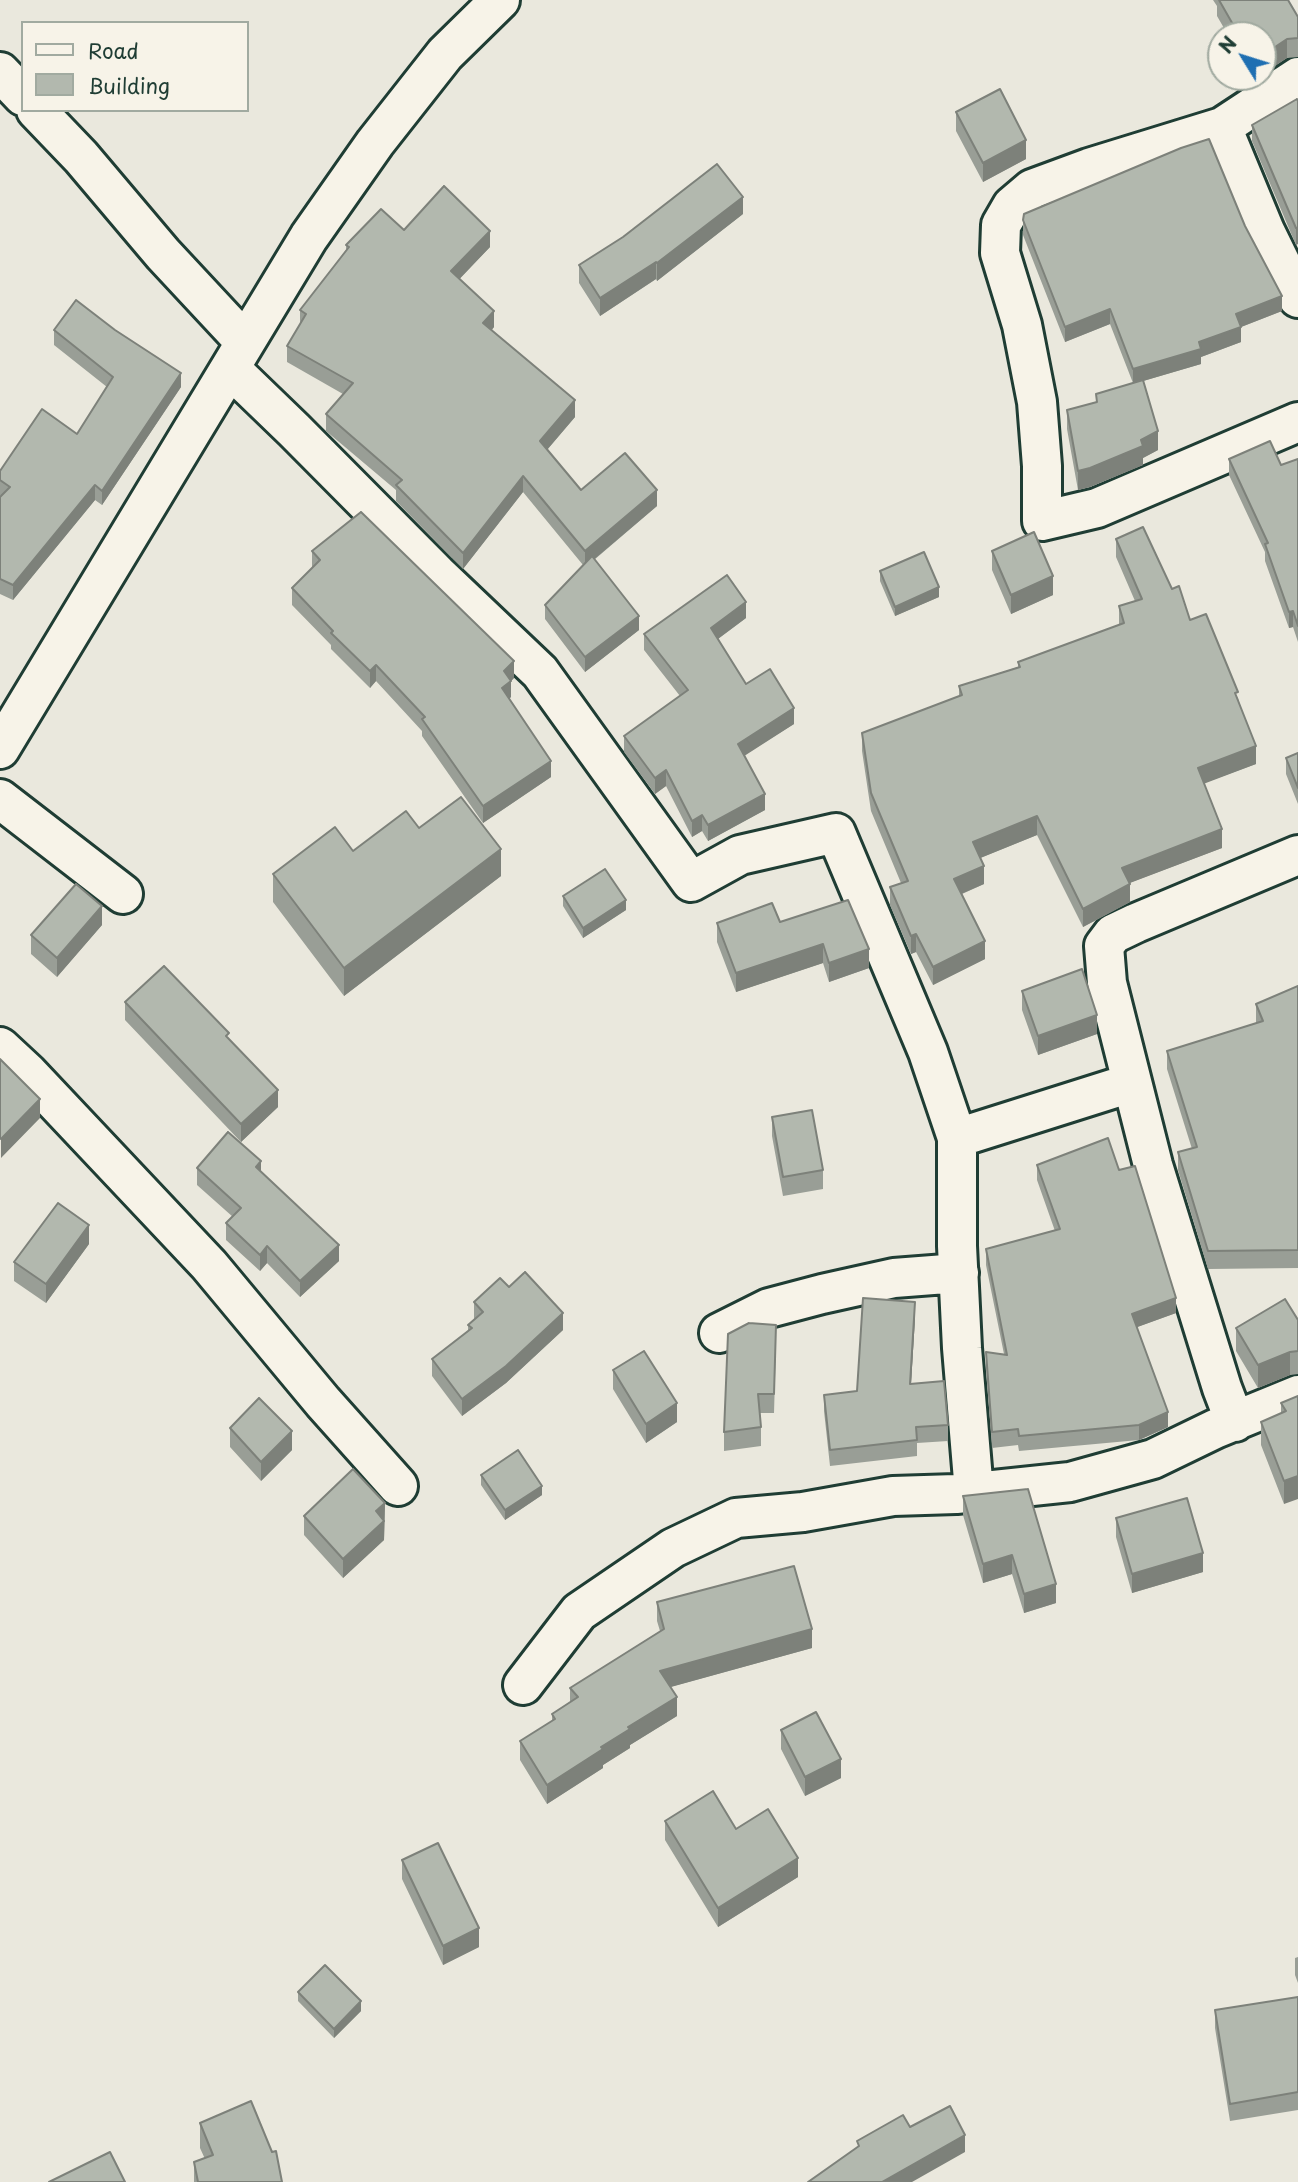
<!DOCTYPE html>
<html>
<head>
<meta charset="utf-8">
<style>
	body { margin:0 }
	#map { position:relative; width:1298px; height:2182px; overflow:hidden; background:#eae8dd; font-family:"Playpen Sans",sans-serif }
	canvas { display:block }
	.legend { position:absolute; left:21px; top:21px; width:228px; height:91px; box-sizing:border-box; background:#f7f3e8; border:2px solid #a1aaa0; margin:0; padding:9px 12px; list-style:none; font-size:21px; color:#1f3d34 }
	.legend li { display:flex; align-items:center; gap:14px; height:35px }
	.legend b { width:35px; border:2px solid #a1aaa0 }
	.north { position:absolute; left:1207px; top:21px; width:70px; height:70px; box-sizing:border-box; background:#f7f3e8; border:2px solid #a1aaa0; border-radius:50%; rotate:308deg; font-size:19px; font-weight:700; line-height:28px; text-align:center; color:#1f3d34 }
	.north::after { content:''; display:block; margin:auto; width:24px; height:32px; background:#1f6fb2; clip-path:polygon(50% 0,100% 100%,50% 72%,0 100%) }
</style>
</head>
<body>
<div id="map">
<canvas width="1298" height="2182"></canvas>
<ul class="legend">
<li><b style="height:9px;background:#f7f3e8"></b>Road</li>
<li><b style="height:19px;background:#b2b8ae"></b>Building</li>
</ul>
<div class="north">N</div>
</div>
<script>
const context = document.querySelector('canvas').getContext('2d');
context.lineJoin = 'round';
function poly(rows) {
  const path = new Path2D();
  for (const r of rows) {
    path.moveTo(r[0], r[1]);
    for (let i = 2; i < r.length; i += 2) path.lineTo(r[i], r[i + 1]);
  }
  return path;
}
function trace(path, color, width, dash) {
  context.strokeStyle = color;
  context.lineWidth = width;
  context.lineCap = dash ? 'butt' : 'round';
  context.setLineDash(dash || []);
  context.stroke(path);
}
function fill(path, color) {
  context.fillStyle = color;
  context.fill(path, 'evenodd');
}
const minor = poly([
	[0,72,23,96],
	[1298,77,1222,127,1089,168,1032,189,1012,206,1001,225,1000,253,1022,325,1037,402,1042,466,1042,521,1097,508,1298,422],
	[36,110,81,157,163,254,244,341],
	[1222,127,1265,231,1298,298],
	[229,372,237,375,294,430,437,574,540,672,691,882,740,855,836,833,928,1052,957,1138,957,1246,962,1348,974,1492],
	[0,749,309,237,375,143,445,54,500,0],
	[0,799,123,894],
	[0,1047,28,1073,209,1265,323,1402,398,1486],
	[957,1138,1131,1083],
	[719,1333,769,1308,822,1294,894,1278,959,1273],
	[1235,1422,1222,1388,1153,1165,1107,983,1104,946,1113,934,1136,923,1298,855],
	[523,1685,579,1612,673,1548,736,1518,803,1512,893,1496,956,1494,1070,1482,1153,1459,1215,1429,1298,1395]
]);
const wall = poly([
	[1213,0,1288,0,1298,17,1298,57,1287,58,1263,35,1228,35,1217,16,1217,6],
	[1297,99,1296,245,1252,141,1252,125],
	[956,112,1026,159,983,182,956,131],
	[743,214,657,281,656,279,600,316,579,283,579,265],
	[1023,220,1282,311,1241,327,1241,342,1201,357,1201,364,1143,381,1158,450,1143,458,1143,465,1090,487,1078,490,1067,429,1067,410,1096,402,1096,394,1133,383,1110,324,1065,342,1023,235],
	[404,230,490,247,459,279,494,327,492,330,575,417,547,450,581,490,657,506,594,560,639,630,585,672,545,619,545,605,583,565,523,492,463,569,396,501,396,490,326,431,326,414,343,394,287,362,287,346,300,324,300,310,346,250,346,245],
	[54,330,181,387,102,505,95,500,13,600,0,594,0,497,1,496,0,495,0,471,77,434,107,387,54,345],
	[1229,459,1281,465,1298,459,1298,642,1293,627,1289,628,1265,561,1265,552,1229,475],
	[1116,539,1172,589,1238,698,1256,764,1204,783,1222,848,1129,883,1130,902,1083,927,1037,835,980,858,984,884,962,894,985,959,933,985,916,952,911,954,890,905,890,887,901,883,871,811,862,751,862,733,959,696,959,686,1018,667,1018,662,1119,625,1119,606,1135,601,1116,557],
	[312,551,514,678,511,681,511,697,509,699,551,777,483,823,422,736,422,731,376,681,370,688,331,649,331,645,292,605,292,588,312,568],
	[992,551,1053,595,1011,614,992,570],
	[880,571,939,597,895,616,880,581],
	[746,618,718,639,746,684,794,724,744,755,765,810,708,841,702,831,692,837,666,786,655,794,624,752,624,736,680,696,644,650,644,634],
	[1298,753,1298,804,1286,774,1286,758],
	[419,828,501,876,344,996,273,902,273,874,353,851],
	[563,896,626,910,583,938,563,906],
	[780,922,869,968,829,982,823,963,736,992,717,942,717,923],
	[102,925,57,977,31,954,31,935],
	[1298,986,1298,1268,1208,1269,1178,1170,1178,1152,1192,1149,1167,1069,1167,1051,1256,1023,1256,1004],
	[1022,991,1097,1034,1038,1055,1022,1010],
	[125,1002,278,1107,241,1142,125,1020],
	[772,1117,823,1170,823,1189,783,1196,772,1136],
	[1037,1165,1119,1170,1176,1313,1137,1327,1168,1427,1139,1440,1019,1451,1018,1445,992,1448,986,1368,986,1352,1004,1354,986,1265,986,1249,1055,1231,1037,1180],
	[197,1168,261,1172,339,1261,300,1297,267,1263,260,1271,226,1240,226,1223,233,1217,197,1185],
	[89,1244,46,1303,14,1281,14,1262],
	[509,1287,563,1330,506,1383,462,1416,432,1376,432,1359,468,1331,468,1325,474,1319,474,1302],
	[915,1318,911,1384,948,1425,948,1441,917,1443,917,1456,830,1466,824,1411,824,1395,857,1391],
	[1298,1320,1298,1374,1290,1375,1258,1388,1236,1351,1236,1328],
	[776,1344,774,1413,760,1413,761,1427,761,1446,724,1451,724,1432],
	[613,1370,677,1422,646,1443,613,1389],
	[1298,1396,1284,1504,1261,1445,1261,1422,1281,1413,1281,1403],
	[230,1428,292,1450,261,1481,230,1447],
	[481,1475,542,1495,505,1520,481,1485],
	[963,1496,1056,1603,1024,1613,1012,1574,983,1583,963,1515],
	[385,1503,384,1540,343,1578,304,1535,304,1516],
	[1116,1518,1203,1572,1132,1593,1116,1537],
	[657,1602,812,1648,670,1687,677,1716,630,1745,630,1748,603,1765,603,1768,547,1804,520,1760,520,1741,552,1721,552,1714,570,1703,570,1688,660,1631,657,1621],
	[781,1730,841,1778,805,1796,781,1749],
	[665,1821,736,1829,798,1877,718,1927,665,1840],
	[402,1860,479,1947,443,1965,402,1879],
	[1298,1957,1298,1983,1295,1975,1295,1958],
	[298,1992,361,2011,334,2038,298,2001],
	[1298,1997,1298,2110,1230,2121,1215,2028,1215,2010],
	[200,2123,282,2182,194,2182,194,2162,205,2159,200,2148]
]);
const shadedWall = poly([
	[1287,39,1287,58,1263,74,1263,55],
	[1026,140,1026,159,983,182,983,163],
	[743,197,743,214,657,281,657,263],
	[1296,228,1298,228,1298,244,1296,245],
	[490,231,490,247,451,288,451,271],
	[656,262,656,279,600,316,600,298],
	[1282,296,1282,311,1241,327,1241,342,1201,357,1201,364,1133,384,1133,369,1199,342,1236,314],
	[1110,309,1110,324,1065,342,1065,327],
	[494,311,494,327,483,339,483,323],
	[181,373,181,387,102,505,102,491],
	[575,400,575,417,540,458,540,441],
	[1158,431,1158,450,1143,458,1143,465,1090,487,1078,490,1078,471],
	[523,476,523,492,463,569,463,553],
	[95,485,95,500,13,600,13,585],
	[657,490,657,506,585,567,585,551],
	[1053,576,1053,595,1011,614,1011,595],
	[939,587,939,597,895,616,895,607],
	[746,602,746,618,711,644,711,628],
	[1293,611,1293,627,1289,628,1289,612],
	[639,616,639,630,585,672,585,657],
	[514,661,514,678,511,681,511,697,502,704,502,688,504,671],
	[376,665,376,681,370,688,370,671],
	[794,708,794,724,738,760,738,744],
	[1256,746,1256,764,1198,786,1198,768],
	[551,761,551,777,483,823,483,806],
	[666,770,666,786,655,794,655,778],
	[765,794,765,810,708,841,708,825],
	[702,815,702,831,692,837,692,821],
	[1037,816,1037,835,973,861,973,842],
	[1222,829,1222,848,1122,886,1122,868],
	[501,849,501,876,344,996,344,968],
	[984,866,984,884,954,897,954,879],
	[1130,884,1130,902,1083,927,1083,909],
	[626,900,626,910,583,938,583,928],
	[102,906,102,925,57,977,57,958],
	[916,934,916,952,911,954,911,936],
	[985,941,985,959,933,985,933,967],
	[823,944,823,963,736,992,736,973],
	[869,949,869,968,829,982,829,963],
	[1097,1015,1097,1034,1038,1055,1038,1036],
	[278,1090,278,1107,241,1142,241,1124],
	[40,1099,40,1118,1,1158,1,1139],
	[261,1161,261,1177,256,1167],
	[89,1225,89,1244,46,1303,46,1284],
	[339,1245,339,1261,300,1297,300,1281],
	[267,1246,267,1263,260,1271,260,1255],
	[1176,1298,1176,1313,1132,1329,1132,1314],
	[915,1302,915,1318,910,1400,910,1384],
	[563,1313,563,1330,506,1383,462,1416,462,1399],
	[1290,1352,1290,1375,1258,1388,1258,1365],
	[677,1403,677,1422,646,1443,646,1424],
	[1168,1412,1168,1427,1139,1440,1139,1425],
	[292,1431,292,1450,261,1481,261,1462],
	[1298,1476,1298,1499,1284,1504,1284,1481],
	[542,1486,542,1495,505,1520,505,1510],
	[385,1503,384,1540,343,1578,343,1559,376,1511],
	[1203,1553,1203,1572,1132,1593,1132,1574],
	[1012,1555,1012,1574,983,1583,983,1564],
	[1056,1584,1056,1603,1024,1613,1024,1594],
	[812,1629,812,1648,660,1690,660,1671],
	[677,1697,677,1716,630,1745,630,1748,603,1765,603,1768,547,1804,547,1785,628,1727],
	[841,1759,841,1778,805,1796,805,1777],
	[798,1858,798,1877,718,1927,718,1908],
	[479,1928,479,1947,443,1965,443,1946],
	[361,2001,361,2011,334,2038,334,2029],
	[965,2135,965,2152,912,2182,882,2182]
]);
const building = poly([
	[1219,0,1288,0,1298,17,1298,38,1287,39,1263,55,1263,35,1239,35,1219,0],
	[1000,89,1026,140,983,163,956,112,1000,89],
	[1297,99,1298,101,1298,228,1296,228,1252,125,1297,99],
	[1209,139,1245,226,1282,296,1236,314,1241,327,1199,342,1201,349,1133,369,1110,309,1065,327,1023,220,1024,214,1181,148,1209,139],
	[717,164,743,197,657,263,656,262,600,298,579,265,623,237,717,164],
	[444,186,490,231,451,271,494,311,483,323,575,400,540,441,581,490,625,453,657,490,585,551,523,476,463,553,396,485,402,480,326,414,353,383,287,346,306,314,300,310,349,247,346,245,381,209,404,230,444,186],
	[76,300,115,330,181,373,102,491,95,485,13,585,0,579,0,497,10,487,0,480,0,471,42,409,77,434,113,377,54,330,76,300],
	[1143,380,1158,431,1141,440,1143,446,1090,468,1078,471,1067,410,1097,402,1096,394,1143,380],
	[1270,441,1281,465,1298,459,1298,626,1293,611,1289,612,1265,544,1268,543,1229,459,1270,441],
	[361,512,514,661,504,671,511,681,502,688,551,761,483,806,422,719,425,717,376,665,370,671,331,633,333,631,292,588,320,560,312,551,361,512],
	[1143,527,1172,589,1179,586,1190,620,1206,614,1238,692,1235,693,1256,746,1198,768,1222,829,1122,868,1130,884,1083,909,1037,816,973,842,984,866,954,879,985,941,933,967,916,934,911,936,890,887,908,881,871,793,862,733,962,695,959,686,1020,667,1018,662,1124,623,1119,606,1142,599,1116,539,1143,527],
	[1034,532,1053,576,1011,595,992,551,1034,532],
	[924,552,939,587,895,607,880,571,924,552],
	[592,556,639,616,585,657,545,605,592,556],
	[727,575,746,602,711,628,746,684,770,669,794,708,738,744,765,794,708,825,702,815,692,821,666,770,655,778,624,736,688,690,644,634,727,575],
	[1298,753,1298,788,1286,758,1298,753],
	[461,797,501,849,344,968,273,874,335,827,353,851,406,811,419,828,461,797],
	[605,869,626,900,583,928,563,896,605,869],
	[76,884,102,906,57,958,31,935,76,884],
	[848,900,869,949,829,963,823,944,736,973,717,923,772,903,780,922,848,900],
	[164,966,229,1033,226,1036,278,1090,241,1124,125,1002,164,966],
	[1082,969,1097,1015,1038,1036,1022,991,1082,969],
	[1298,986,1298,1250,1208,1251,1178,1152,1197,1147,1167,1051,1263,1021,1256,1004,1298,986],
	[0,1059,40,1099,1,1139,0,1138,0,1059],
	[812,1110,823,1170,783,1177,772,1117,812,1110],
	[228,1132,261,1161,256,1167,339,1245,300,1281,267,1246,260,1255,226,1223,241,1208,197,1168,228,1132],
	[1108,1138,1119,1170,1135,1166,1176,1298,1132,1314,1168,1412,1139,1425,1019,1436,1018,1429,992,1432,986,1352,1007,1355,986,1249,1060,1229,1037,1165,1108,1138],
	[58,1203,89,1225,46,1284,14,1262,58,1203],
	[525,1272,563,1313,506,1366,462,1399,432,1359,472,1328,468,1325,483,1312,474,1302,500,1278,509,1287,525,1272],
	[863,1298,915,1302,910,1384,944,1381,948,1425,916,1427,917,1440,830,1450,824,1395,857,1391,863,1298],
	[1285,1299,1298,1320,1298,1351,1290,1352,1258,1365,1236,1328,1285,1299],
	[749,1323,776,1325,774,1394,758,1394,761,1427,724,1432,728,1334,749,1323],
	[644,1351,677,1403,646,1424,613,1370,644,1351],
	[1298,1396,1298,1476,1284,1481,1261,1422,1286,1411,1281,1403,1298,1396],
	[259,1398,292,1431,261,1462,230,1428,259,1398],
	[518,1450,542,1486,505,1510,481,1475,518,1450],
	[353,1469,385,1503,376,1511,384,1521,343,1559,304,1516,353,1469],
	[1028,1489,1056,1584,1024,1594,1012,1555,983,1564,963,1496,1028,1489],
	[1187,1498,1203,1553,1132,1574,1116,1518,1187,1498],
	[794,1566,812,1629,660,1671,677,1697,628,1727,630,1729,601,1747,603,1749,547,1785,520,1741,555,1719,552,1714,578,1697,570,1688,664,1629,657,1602,794,1566],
	[816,1712,841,1759,805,1777,781,1730,816,1712],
	[713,1791,736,1829,768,1809,798,1858,718,1908,665,1821,713,1791],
	[438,1843,479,1928,443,1946,402,1860,438,1843],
	[325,1965,361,2001,334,2029,298,1992,325,1965],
	[1298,1997,1298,2092,1230,2104,1215,2010,1298,1997],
	[251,2101,272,2152,276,2151,282,2182,198,2182,194,2162,213,2155,200,2123,251,2101],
	[950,2106,965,2135,882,2182,808,2182,859,2146,857,2141,903,2115,910,2127,950,2106],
	[110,2152,125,2182,49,2182,110,2152]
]);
trace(minor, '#1f3d34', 44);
trace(minor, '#f7f3e8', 38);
fill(wall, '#999e96');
fill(shadedWall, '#7d817a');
fill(building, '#b2b8ae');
trace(building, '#7d817a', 2);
</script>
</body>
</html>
